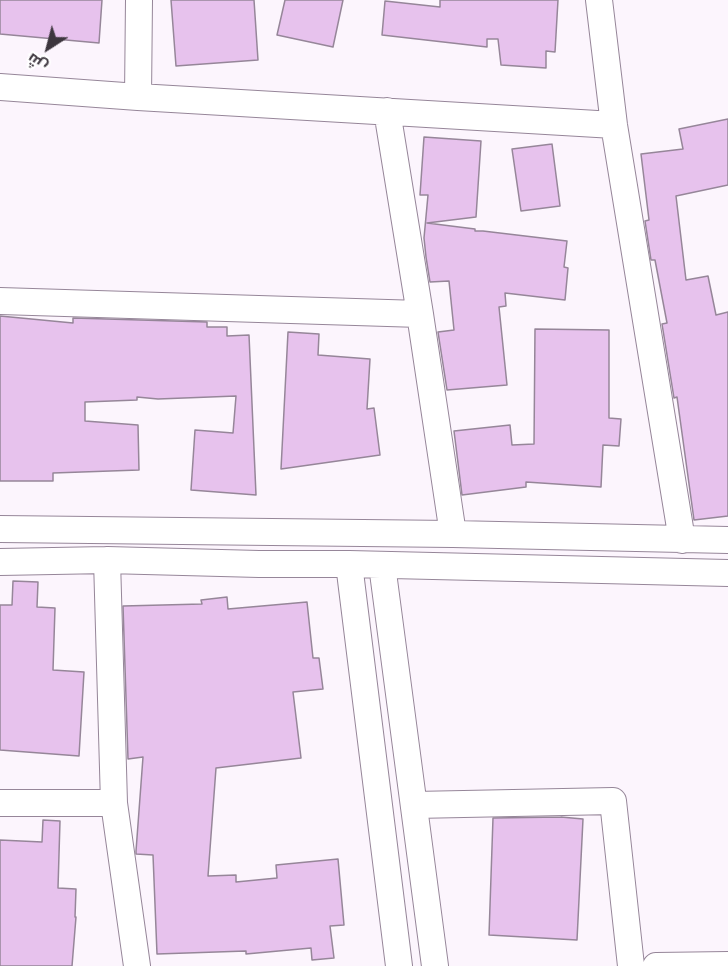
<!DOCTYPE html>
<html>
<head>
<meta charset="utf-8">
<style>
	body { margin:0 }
	#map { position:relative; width:728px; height:966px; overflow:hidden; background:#fcf5fd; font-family:"Zilla Slab",Cairo,serif }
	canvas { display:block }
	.north { position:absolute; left:18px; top:18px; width:60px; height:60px; -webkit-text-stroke:4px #fff; paint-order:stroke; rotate:216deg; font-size:16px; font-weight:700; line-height:24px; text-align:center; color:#3d363e }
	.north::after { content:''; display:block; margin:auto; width:21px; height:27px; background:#3d363e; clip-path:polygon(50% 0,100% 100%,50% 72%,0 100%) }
</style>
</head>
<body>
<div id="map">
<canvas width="728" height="966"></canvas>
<div class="north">ش</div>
</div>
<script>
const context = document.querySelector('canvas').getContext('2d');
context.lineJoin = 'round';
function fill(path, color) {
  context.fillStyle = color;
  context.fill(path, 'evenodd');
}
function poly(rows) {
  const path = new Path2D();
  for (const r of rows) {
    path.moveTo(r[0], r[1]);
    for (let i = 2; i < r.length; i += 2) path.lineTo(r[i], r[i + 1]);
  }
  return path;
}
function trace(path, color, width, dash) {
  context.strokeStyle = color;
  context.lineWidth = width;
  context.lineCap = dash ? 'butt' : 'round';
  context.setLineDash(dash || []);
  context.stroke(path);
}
const building = poly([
	[0,0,102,0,99,43,0,34,0,0],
	[171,0,254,0,258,60,176,66,171,0],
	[285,0,343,0,333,47,277,35,285,0],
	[440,0,558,0,555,52,546,51,546,68,501,65,498,39,487,39,487,47,382,35,385,1,440,7,440,0],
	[728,119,728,185,676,196,686,280,708,276,716,315,728,312,728,516,694,520,677,397,674,398,662,324,667,323,655,260,651,260,645,221,649,220,641,154,683,149,679,129,728,119],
	[424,137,481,141,476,217,427,223,475,229,475,231,483,231,567,241,564,267,568,268,565,300,505,293,506,306,499,307,507,385,447,390,438,332,454,330,449,281,430,282,426,257,424,238,428,195,420,195,424,137],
	[552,144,560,206,521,211,512,149,552,144],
	[0,316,73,323,73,318,207,322,207,327,227,327,227,336,249,335,256,495,191,490,195,430,233,433,236,396,158,399,137,397,137,400,85,402,85,421,138,425,139,470,53,473,53,481,0,481,0,316],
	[535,329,609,330,609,418,621,419,619,446,603,445,601,487,526,482,526,487,462,495,454,431,510,425,512,445,534,444,535,329],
	[288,332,319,334,318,355,370,359,367,409,374,408,380,455,281,469,288,332],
	[13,581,38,582,37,607,55,608,53,670,84,672,79,756,0,750,0,605,12,605,13,581],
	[227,597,228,609,307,602,313,658,319,658,323,689,293,692,301,758,216,768,208,876,236,875,236,882,277,878,276,865,338,859,344,925,330,926,334,958,312,960,311,948,246,954,246,951,157,954,153,855,136,854,136,851,143,757,128,759,123,606,202,604,201,600,227,597],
	[561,817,583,819,577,940,489,935,493,818,561,817],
	[43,820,60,821,58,888,76,889,75,917,76,917,72,966,0,966,0,840,42,842,43,820]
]);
const minor = poly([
	[599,0,614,125,682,540],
	[0,87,138,97,614,125],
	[138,97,139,0],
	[387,111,420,314,453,534],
	[0,301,420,314],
	[0,529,453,534,728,540],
	[107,560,114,803,137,966],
	[0,562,107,560,259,564,349,564,728,573],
	[349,564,399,966],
	[382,565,435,966],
	[0,803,114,803],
	[414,805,613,801,631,966],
	[656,966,728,965]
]);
fill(building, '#e7c2ed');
trace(building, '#968699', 1.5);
trace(minor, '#968699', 28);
trace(minor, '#fff', 26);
</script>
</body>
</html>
